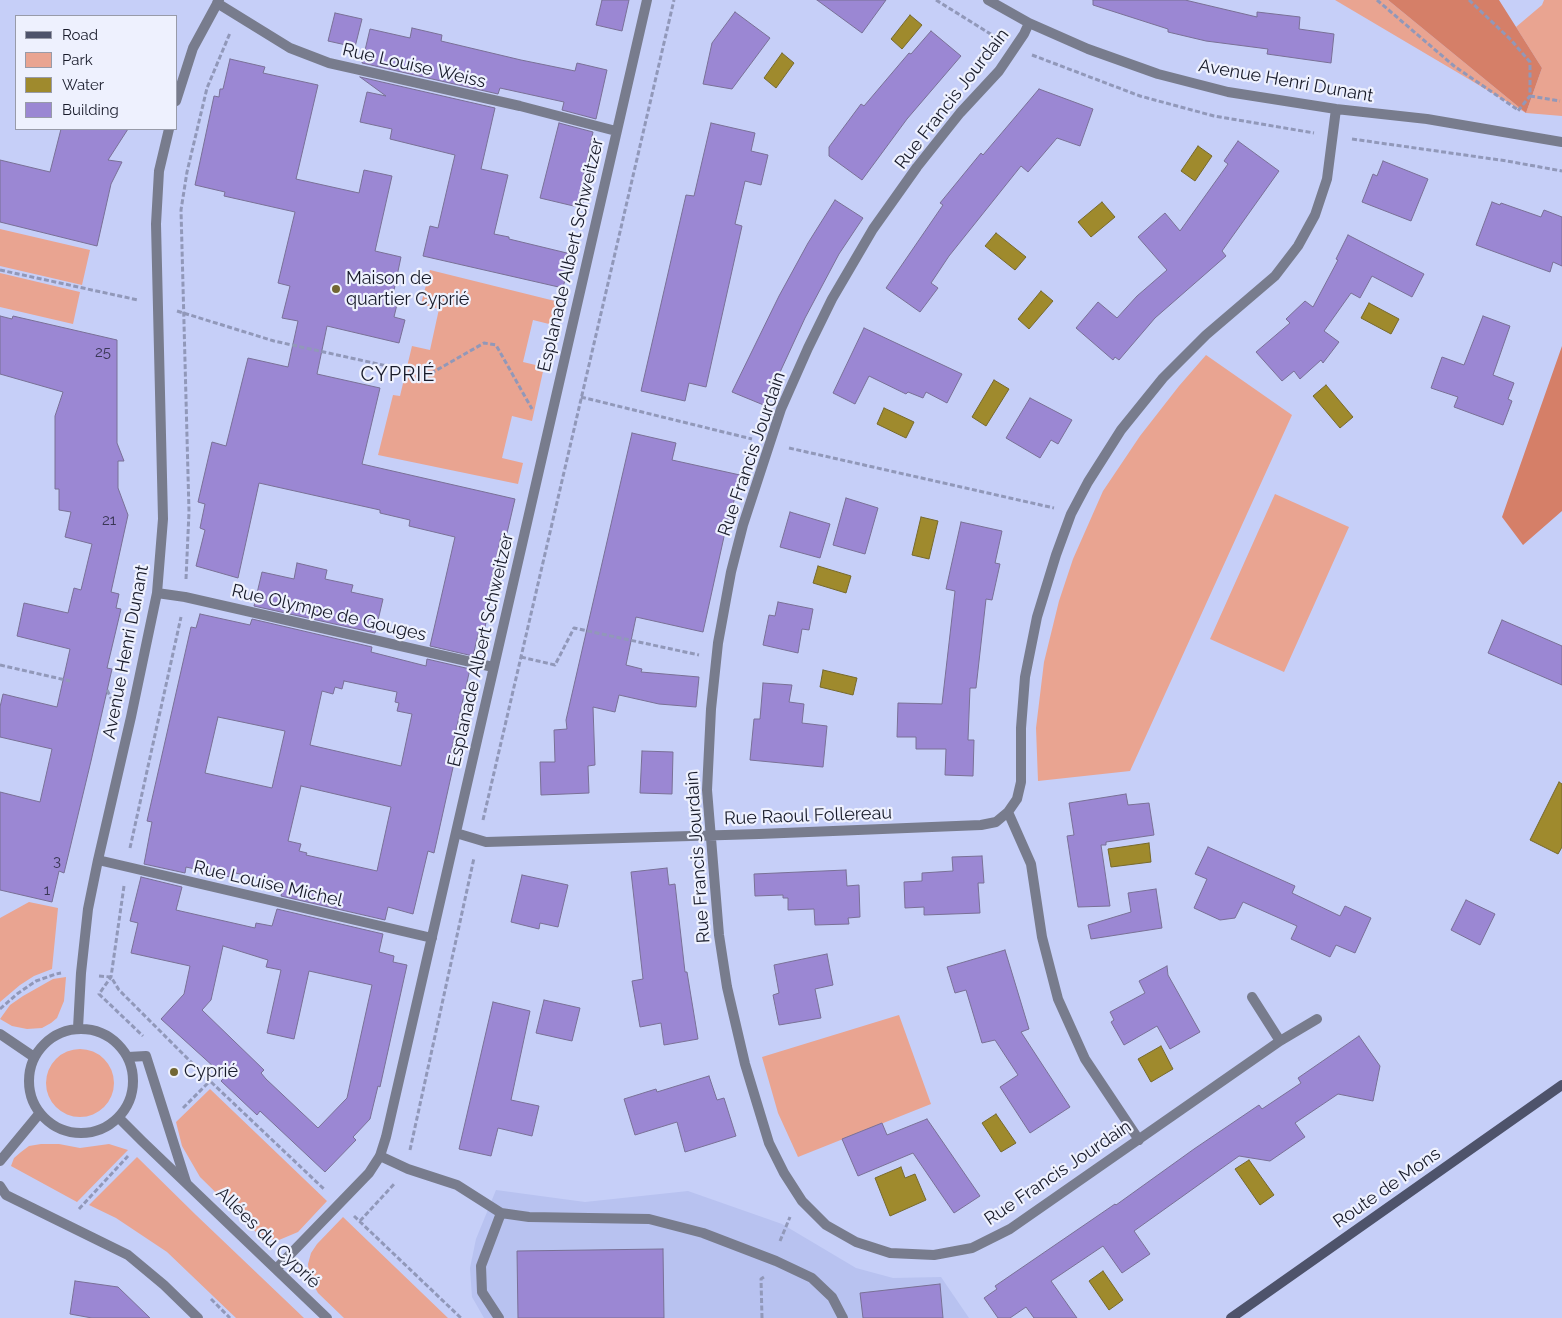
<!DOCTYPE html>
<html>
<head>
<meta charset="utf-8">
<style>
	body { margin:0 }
	#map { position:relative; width:1562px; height:1318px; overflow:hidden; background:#c6cff8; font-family:Raleway,sans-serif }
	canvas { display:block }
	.legend { position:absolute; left:15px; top:15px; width:162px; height:115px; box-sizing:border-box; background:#eef1fe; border:1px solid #989ba9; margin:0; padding:6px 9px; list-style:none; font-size:15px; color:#181b2a }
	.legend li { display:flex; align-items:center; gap:10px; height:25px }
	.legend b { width:25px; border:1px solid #989ba9 }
</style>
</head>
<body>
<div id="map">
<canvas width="1562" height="1318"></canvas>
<ul class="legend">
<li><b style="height:6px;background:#4e536b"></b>Road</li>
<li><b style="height:14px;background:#e9a491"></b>Park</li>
<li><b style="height:14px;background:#9f8a2d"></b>Water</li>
<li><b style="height:14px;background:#9b87d3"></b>Building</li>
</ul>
</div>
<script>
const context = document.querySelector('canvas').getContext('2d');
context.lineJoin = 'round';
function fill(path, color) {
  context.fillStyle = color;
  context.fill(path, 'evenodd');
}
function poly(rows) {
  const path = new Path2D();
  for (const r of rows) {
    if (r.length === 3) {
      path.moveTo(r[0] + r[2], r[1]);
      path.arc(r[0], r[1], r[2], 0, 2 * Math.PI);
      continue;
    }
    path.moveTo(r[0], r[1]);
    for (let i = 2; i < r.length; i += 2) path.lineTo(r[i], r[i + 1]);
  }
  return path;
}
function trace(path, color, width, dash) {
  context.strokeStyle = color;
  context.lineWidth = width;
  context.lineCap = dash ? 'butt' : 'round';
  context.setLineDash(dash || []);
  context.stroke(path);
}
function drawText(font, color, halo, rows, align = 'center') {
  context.font = font + ' Raleway,sans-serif';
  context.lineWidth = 4.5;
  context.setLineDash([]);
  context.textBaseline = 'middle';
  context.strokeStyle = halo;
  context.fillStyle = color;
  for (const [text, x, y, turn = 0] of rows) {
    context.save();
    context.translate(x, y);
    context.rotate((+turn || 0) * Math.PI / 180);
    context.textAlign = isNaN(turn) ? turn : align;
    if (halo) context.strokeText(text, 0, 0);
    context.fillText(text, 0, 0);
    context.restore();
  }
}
const built = poly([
	[496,1190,585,1202,688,1191,782,1224,856,1268,893,1278,941,1277,969,1318,484,1318,472,1297,470,1268,476,1239]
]);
const green = poly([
	[1335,0,1388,0,1526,113,1542,68,1516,27,1542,5,1544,0,1562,0,1562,116,1526,113],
	[0,229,90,250,82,285,0,266],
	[430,270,559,302,553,325,533,320,523,362,544,367,532,421,512,416,502,458,523,463,518,484,378,455,393,395,400,396,412,346,430,350,439,309,421,304],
	[0,273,80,292,73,324,0,307],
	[1206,355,1292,415,1130,771,1038,781,1036,728,1044,662,1059,601,1073,559,1103,491,1140,436,1179,386],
	[1275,494,1349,527,1284,672,1210,639],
	[29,902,58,908,52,969,34,976,20,985,0,1002,0,918],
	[66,977,64,1001,57,1018,51,1023,42,1028,27,1029,12,1026,0,1019,10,1005,23,996,53,979],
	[899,1015,931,1104,798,1157,778,1113,762,1057],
	[80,1083,34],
	[210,1089,327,1201,298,1232,279,1240,268,1239,256,1232,200,1177,182,1146,176,1122],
	[41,1144,59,1144,80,1148,109,1144,128,1150,77,1202,11,1166,14,1158,21,1152,29,1146],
	[137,1157,196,1215,304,1318,236,1318,167,1252,116,1218,89,1205],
	[343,1217,448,1318,344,1318,318,1293,309,1277,308,1264,311,1253,317,1244]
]);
const forest = poly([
	[1388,0,1499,0,1542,68,1526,113],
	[1562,346,1562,511,1523,545,1502,517]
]);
const water = poly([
	[910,15,922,25,902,49,891,39,910,15],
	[782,53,794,63,776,88,764,78,782,53],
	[1198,146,1212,156,1195,181,1181,171,1198,146],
	[1102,202,1115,217,1091,237,1078,222,1102,202],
	[996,233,1026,257,1015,270,985,246,996,233],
	[1041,291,1053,301,1029,329,1018,319,1041,291],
	[1369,303,1399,319,1391,334,1361,318,1369,303],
	[994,380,1009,389,986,426,972,417,994,380],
	[1326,385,1353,417,1340,428,1313,396,1326,385],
	[884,408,914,422,906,438,877,424,884,408],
	[921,517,938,521,929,559,912,555,921,517],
	[818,566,851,576,846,593,813,583,818,566],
	[823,670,857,678,853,695,820,687,823,670],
	[1559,782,1562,784,1562,847,1558,854,1530,840,1559,782],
	[1149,843,1151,862,1111,867,1108,849,1149,843],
	[1161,1046,1173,1069,1151,1082,1138,1059,1161,1046],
	[996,1114,1016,1143,1001,1152,982,1123,996,1114],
	[1249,1160,1274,1195,1260,1205,1235,1169,1249,1160],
	[901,1167,905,1178,915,1174,926,1200,890,1216,875,1178,901,1167],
	[1103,1271,1123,1300,1109,1310,1089,1281,1103,1271]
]);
const building = poly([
	[602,0,629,0,622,31,596,25,602,0],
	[817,0,886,0,862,33,817,0],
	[1093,0,1185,0,1257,17,1257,12,1300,17,1299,29,1334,34,1331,63,1267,54,1268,49,1206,41,1168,32,1168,29,1093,5,1093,0],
	[735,12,770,38,732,89,703,84,712,43,735,12],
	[335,13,362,19,355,47,328,41,335,13],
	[412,28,442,35,441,41,521,60,575,71,577,63,607,70,596,119,562,110,564,102,500,88,498,94,362,63,370,29,410,38,412,28],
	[931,31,961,56,907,119,862,180,829,156,829,147,861,104,864,106,909,53,911,54,931,31],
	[230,59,265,67,263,73,318,85,296,179,359,193,364,170,392,176,375,251,401,257,393,295,399,296,394,317,405,320,399,343,327,326,317,374,380,388,362,464,515,499,507,533,502,532,492,578,496,579,485,627,480,626,473,656,430,646,455,537,409,526,410,520,380,513,380,510,259,483,238,578,196,566,205,530,200,528,205,504,198,502,212,442,226,446,248,358,288,367,298,321,282,318,290,286,278,283,295,212,224,196,225,192,195,185,214,96,219,97,220,89,223,89,230,59],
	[360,77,495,108,481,169,508,175,494,234,509,237,509,239,571,254,563,288,423,256,430,226,438,228,455,155,390,139,392,129,360,122,367,92,386,96,360,77],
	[1039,89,1093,109,1080,146,1057,138,1028,172,1021,166,949,256,931,283,938,288,920,312,886,288,943,205,940,203,981,153,983,155,1039,89],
	[559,123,593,132,583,178,586,179,586,189,582,208,540,198,559,123],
	[711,123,755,133,751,151,768,155,761,185,745,181,735,224,742,226,706,387,689,383,685,401,641,391,686,195,694,196,711,123],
	[61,129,128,129,108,160,122,162,111,184,97,246,0,222,0,160,50,172,61,129],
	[1238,141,1279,171,1222,251,1226,256,1155,318,1119,360,1115,357,1113,360,1076,328,1098,302,1117,318,1137,296,1167,270,1138,237,1165,213,1180,231,1228,164,1224,161,1238,141],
	[1383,161,1428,179,1411,221,1362,202,1373,174,1377,176,1383,161],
	[835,200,863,218,839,254,805,318,781,370,766,406,732,392,779,296,808,243,835,200],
	[1492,202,1500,205,1501,203,1541,217,1544,210,1562,217,1562,266,1553,262,1550,272,1476,245,1492,202],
	[1348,235,1424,274,1412,297,1372,276,1360,298,1351,293,1324,331,1339,342,1323,363,1321,360,1300,379,1294,371,1282,381,1256,352,1290,323,1286,319,1305,301,1313,307,1338,260,1336,259,1348,235],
	[0,316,12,319,13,316,117,340,117,443,124,461,118,461,118,488,128,515,111,592,119,594,116,608,121,609,107,668,112,669,91,761,64,873,59,871,52,902,0,890,0,792,40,802,52,749,0,737,0,707,3,694,57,707,70,649,17,636,24,603,68,613,74,588,81,590,92,544,65,537,71,512,59,510,59,489,55,489,55,416,63,392,0,374,0,316],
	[1483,316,1510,326,1493,375,1514,383,1508,399,1512,401,1503,425,1454,407,1458,397,1431,388,1442,357,1464,365,1483,316],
	[864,328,962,374,947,403,926,392,923,398,908,392,906,394,869,376,855,404,833,393,864,328],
	[1030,398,1072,420,1058,444,1051,440,1040,458,1006,438,1030,398],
	[632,433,676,443,672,460,740,475,733,505,731,505,703,632,636,617,626,665,642,669,641,672,699,677,696,707,659,704,619,695,615,712,593,707,595,765,588,766,589,793,541,795,540,762,555,762,554,730,567,729,566,720,632,433],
	[846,498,878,508,865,554,833,545,846,498],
	[790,512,830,524,820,558,780,547,790,512],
	[961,522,1002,531,995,563,1000,564,992,600,986,599,976,688,970,688,968,740,974,740,973,776,945,775,946,749,916,749,916,737,897,737,898,703,942,704,955,591,946,589,961,522],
	[297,563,327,570,325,579,353,585,351,592,383,599,375,633,254,606,262,572,294,579,297,563],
	[778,602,813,609,809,630,802,629,798,653,763,645,769,615,775,616,778,602],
	[200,614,250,625,252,619,372,647,371,652,426,666,427,659,470,669,451,752,456,754,434,853,428,851,413,914,388,907,385,920,281,896,284,884,231,872,230,877,186,867,185,873,144,864,152,822,147,821,191,627,196,628,200,614],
	[344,681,397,692,395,702,399,703,397,711,412,714,401,766,310,745,322,691,333,694,335,687,342,689,344,681],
	[218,717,285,731,272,788,205,773,218,717],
	[301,786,391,807,377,871,306,855,307,853,299,851,301,844,288,841,301,786],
	[1502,620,1562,646,1562,685,1488,653,1502,620],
	[763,683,792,685,789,702,804,704,802,723,827,726,823,767,750,760,754,719,760,719,763,683],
	[642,751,673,752,672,794,640,793,642,751],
	[1126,794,1128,805,1149,803,1154,835,1106,842,1106,845,1101,845,1110,906,1078,907,1067,836,1074,835,1069,803,1126,794],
	[1208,847,1295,886,1292,893,1340,916,1345,906,1371,918,1355,953,1336,945,1330,957,1291,939,1297,926,1243,902,1235,918,1220,920,1194,908,1207,879,1195,874,1208,847],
	[982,856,984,883,978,883,980,913,924,915,924,907,905,908,904,882,922,881,922,873,953,871,952,857,982,856],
	[667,868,669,885,675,884,685,972,687,972,698,1039,664,1045,661,1023,640,1027,632,981,643,979,631,872,667,868],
	[846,870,847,886,859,885,860,917,848,918,849,924,815,925,814,909,788,910,788,898,783,898,783,895,755,896,754,874,846,870],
	[522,875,568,885,558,927,540,923,539,929,511,922,522,875],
	[141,877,182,887,176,910,255,928,256,923,272,926,277,909,383,934,379,952,394,956,393,962,407,965,380,1087,378,1086,370,1119,353,1137,356,1140,325,1172,260,1111,257,1115,221,1081,225,1077,161,1019,184,994,190,966,131,953,138,923,130,921,141,877],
	[223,946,268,960,266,967,281,970,267,1033,294,1039,309,971,372,985,347,1098,318,1128,266,1079,261,1073,264,1070,202,1010,211,1000,223,946],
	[1156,889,1162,928,1091,939,1088,925,1131,912,1128,893,1156,889],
	[1466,900,1495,914,1480,945,1451,930,1466,900],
	[1005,950,1029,1029,1021,1032,1070,1107,1030,1133,1000,1087,1018,1075,995,1040,982,1043,966,990,955,993,947,967,1005,950],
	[827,954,833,985,815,989,821,1018,779,1025,773,995,779,993,774,965,827,954],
	[1167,966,1168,975,1200,1032,1170,1049,1157,1026,1124,1045,1111,1022,1114,1020,1110,1012,1145,993,1139,981,1167,966],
	[544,1000,580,1008,572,1041,536,1033,544,1000],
	[493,1002,530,1011,511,1100,539,1106,532,1136,498,1128,491,1156,459,1149,493,1002],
	[1359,1036,1380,1066,1373,1101,1338,1094,1295,1123,1305,1137,1270,1161,1239,1156,1134,1231,1150,1254,1122,1273,1103,1246,1051,1281,1077,1318,1034,1318,1026,1307,1010,1318,998,1318,984,1298,997,1289,995,1286,1115,1204,1116,1205,1194,1149,1259,1105,1262,1109,1301,1083,1298,1078,1359,1036],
	[709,1076,717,1100,724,1098,736,1136,685,1152,677,1122,635,1135,624,1099,656,1089,657,1092,709,1076],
	[927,1119,980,1196,954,1213,913,1153,858,1176,842,1139,882,1123,887,1135,927,1119],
	[663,1249,664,1318,518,1318,517,1251,663,1249],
	[75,1281,118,1287,150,1318,92,1318,70,1314,75,1281],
	[940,1284,943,1318,863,1318,860,1293,940,1284]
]);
const path = poly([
	[936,0,997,38],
	[1377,0,1454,66,1518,110],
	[1469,0,1511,40,1530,62,1530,96,1517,112],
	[1032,55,1140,96,1214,116,1314,133],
	[1530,96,1560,101],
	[1352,139,1507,161,1562,171],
	[0,270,138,300],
	[177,311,274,341,428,375,484,343,496,345,532,409],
	[581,397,752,439],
	[789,448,1054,508],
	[186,579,189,512,181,210,187,172,207,88,230,33],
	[521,657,555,665,574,628,699,655],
	[0,665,70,681],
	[107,690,113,702],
	[483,820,674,0],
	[130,848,181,617],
	[124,886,111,977,99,994,143,1036],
	[99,976,111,977,119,990,210,1081,325,1190],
	[0,1009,17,994,36,981,56,974,61,973],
	[183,1108,210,1081],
	[410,1150,474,858],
	[79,1209,128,1156],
	[354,1216,461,1318],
	[360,1221,395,1183],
	[780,1241,790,1217],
	[211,1299,230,1318],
	[762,1318,761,1279,764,1277]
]);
const service = poly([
	[128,1057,146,1056,186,1182],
	[380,1156,408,1169,457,1185,501,1213,529,1217,649,1219,703,1233,776,1261,812,1278,832,1297,843,1318],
	[499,1318,482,1292,481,1266,501,1213]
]);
const minor = poly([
	[988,0,1029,23,1088,49,1158,74,1228,92,1336,109,1427,119,1562,142],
	[217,3,290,48,329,63,520,106,616,131],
	[1029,23,1024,34,999,71,960,113,917,167,873,229,832,299,808,348,781,409,743,525,731,572,718,643,711,709,707,790,719,935,727,987,745,1064,769,1143,784,1173,802,1201,826,1225,856,1242,890,1253,934,1255,972,1248,1010,1229,1280,1041,1317,1019],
	[176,101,193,48,219,0],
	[157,593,185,597,493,667],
	[1008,812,1031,864,1042,937,1058,999,1085,1059,1139,1140],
	[456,833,486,842,759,834,981,825,996,822,1008,812,1017,799,1021,782,1021,728,1025,677,1037,617,1056,555,1071,514,1088,482,1121,430,1163,378,1206,335,1275,276,1298,246,1315,215,1327,179,1336,109],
	[98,860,432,938],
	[1252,997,1280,1041],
	[78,1028,81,973,88,909,98,860,131,717,157,593,163,519,156,224,159,171,169,129],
	[81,1081,52],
	[0,1034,34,1057],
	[119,1118,142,1141,327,1318],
	[0,1161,39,1114],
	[0,1186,6,1195,128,1255,164,1285,198,1318],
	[276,1269,369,1173,380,1156,386,1137,647,0]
]);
const secondary = poly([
	[1231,1318,1562,1085]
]);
const markers = [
	[336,289,5,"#726633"],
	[174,1072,5,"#726633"]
];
const numberNames = [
	["25",103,352],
	["21",109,520],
	["3",57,861],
	["1",47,890]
];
const streetNames = [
	["Rue Louise Weiss",414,66,13],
	["Avenue Henri Dunant",1286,81,10],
	["Rue Francis Jourdain",952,99,-52],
	["Esplanade Albert Schweitzer",571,255,-77],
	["Rue Francis Jourdain",752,454,-71],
	["Rue Olympe de Gouges",329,613,13],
	["Esplanade Albert Schweitzer",481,650,-77],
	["Avenue Henri Dunant",126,652,-79],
	["Rue Raoul Follereau",808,816,-2],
	["Rue Francis Jourdain",698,857,-94],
	["Rue Louise Michel",268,884,13],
	["Rue Francis Jourdain",1058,1173,-34],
	["Route de Mons",1387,1188,-35],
	["Allées du Cyprié",268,1238,44]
];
const poiNames = [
	["Maison de",346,279],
	["quartier Cyprié",346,300],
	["Cyprié",184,1072]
];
const quarterNames = [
	["CYPRIÉ",398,375]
];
fill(built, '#b8c2f0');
fill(green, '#e9a491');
fill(forest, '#d57f68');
fill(water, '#9f8a2d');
trace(water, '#76692c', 1);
fill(building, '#9b87d3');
trace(building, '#797096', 1);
trace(path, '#9198b9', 3, [5, 2.5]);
trace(service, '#787c8d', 10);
trace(minor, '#787c8d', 10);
trace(secondary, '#4e536b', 10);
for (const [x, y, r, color] of markers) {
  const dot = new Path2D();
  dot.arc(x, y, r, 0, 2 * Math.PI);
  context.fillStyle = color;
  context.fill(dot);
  trace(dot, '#eef1fe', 2);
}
drawText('15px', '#393654', null, numberNames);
drawText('18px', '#181b2a', '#eef1fe', streetNames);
drawText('18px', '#181b2a', '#eef1fe', poiNames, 'left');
context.letterSpacing = '1px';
drawText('20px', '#181b2a', '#eef1fe', quarterNames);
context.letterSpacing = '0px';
</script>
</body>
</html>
